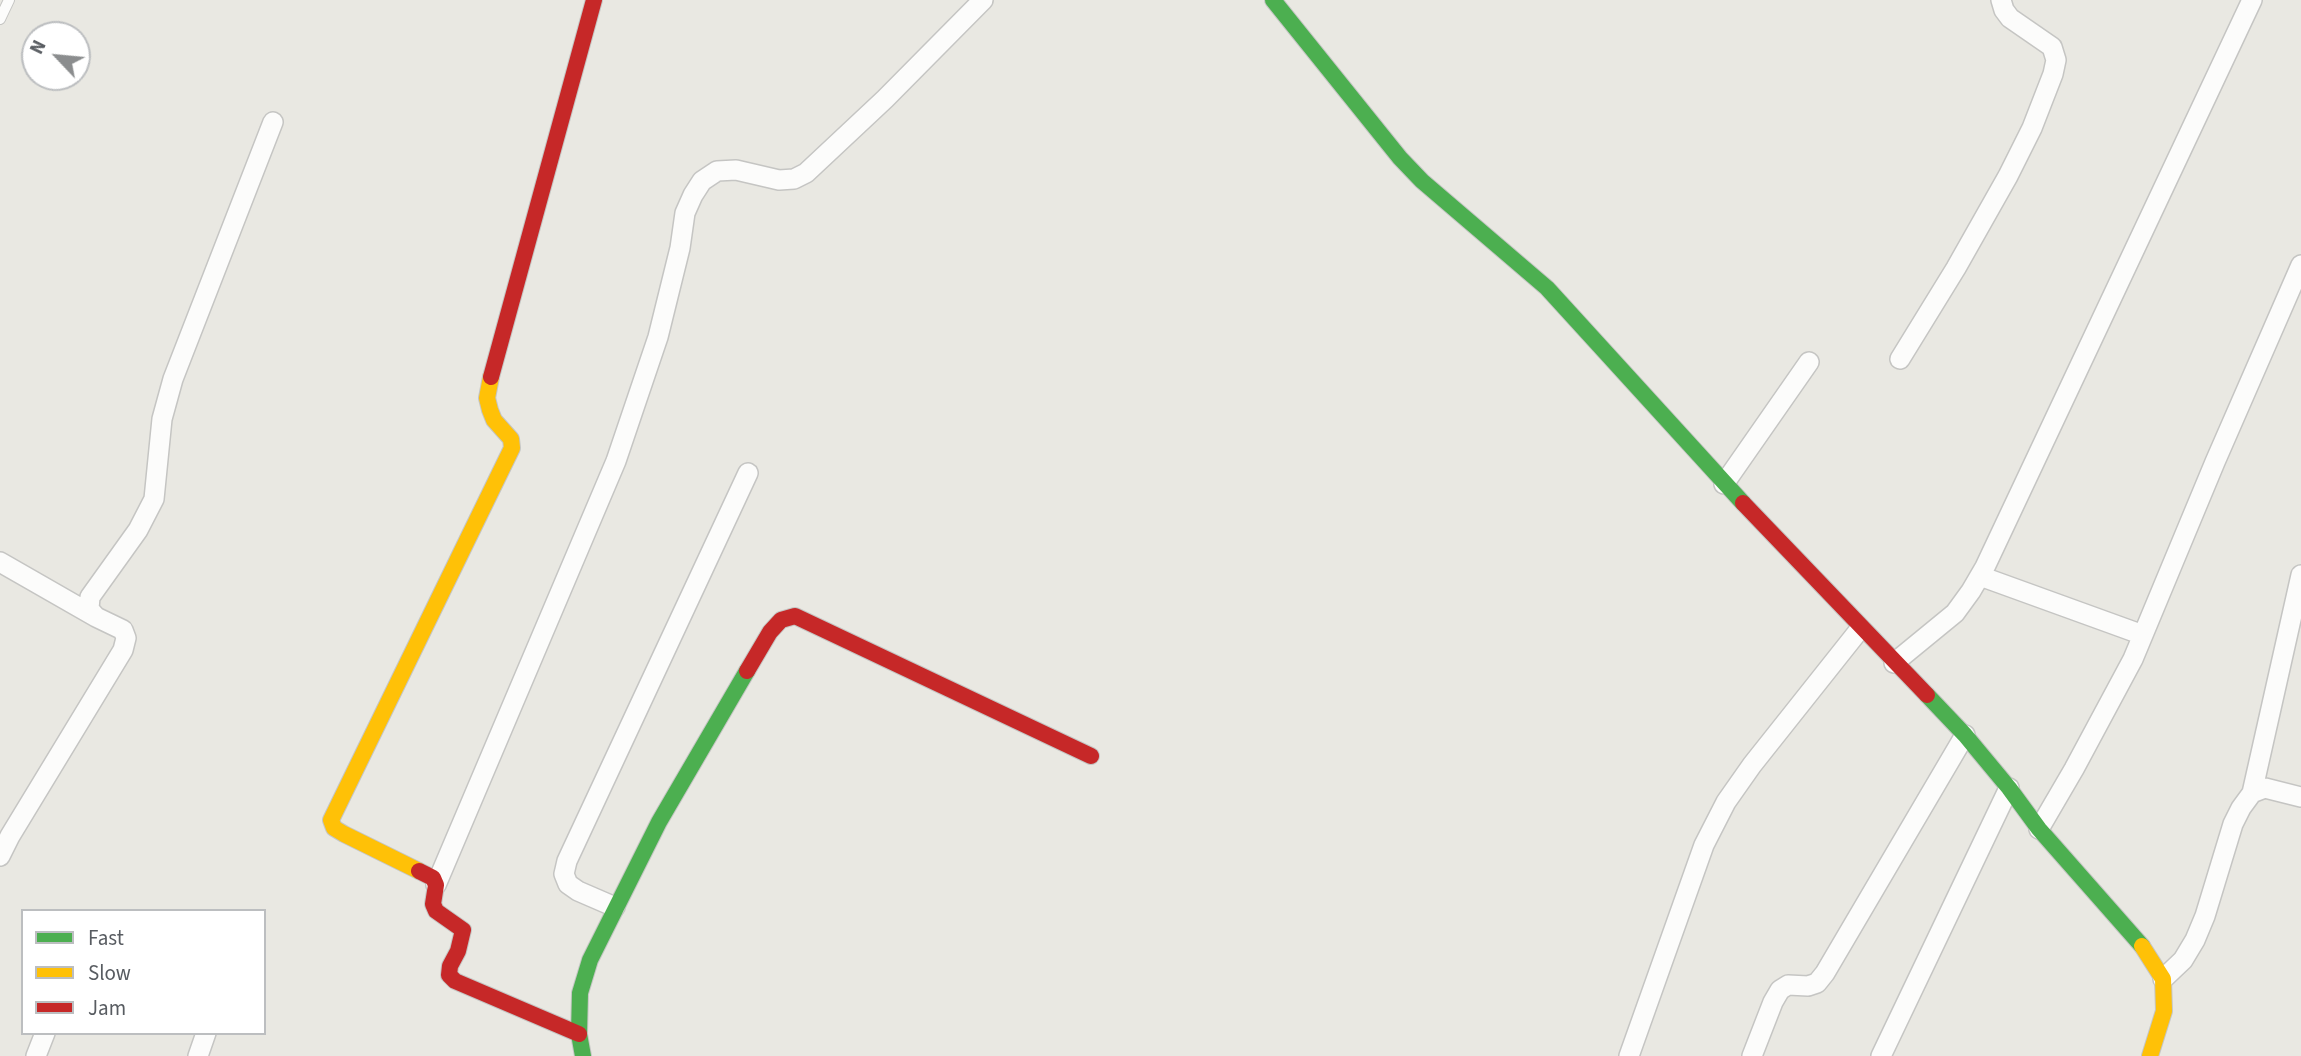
<!DOCTYPE html>
<html>
<head>
<meta charset="utf-8">
<style>
	body { margin:0 }
	#map { position:relative; width:2301px; height:1056px; overflow:hidden; background:#e9e8e2; font-family:"Source Sans 3",sans-serif }
	canvas { display:block }
	.legend { position:absolute; left:21px; top:909px; width:245px; height:126px; box-sizing:border-box; background:#fff; border:2px solid #bcbec0; margin:0; padding:9px 12px; list-style:none; font-size:21px; color:#585c61 }
	.legend li { display:flex; align-items:center; gap:14px; height:35px }
	.legend b { width:35px; border:2px solid #bcbec0 }
	.north { position:absolute; left:21px; top:21px; width:70px; height:70px; box-sizing:border-box; background:#fff; border:2px solid #bcbec0; border-radius:50%; rotate:296deg; font-size:19px; font-weight:700; line-height:28px; text-align:center; color:#585c61 }
	.north::after { content:''; display:block; margin:auto; width:24px; height:32px; background:#8b8d8e; clip-path:polygon(50% 0,100% 100%,50% 72%,0 100%) }
</style>
</head>
<body>
<div id="map">
<canvas width="2301" height="1056"></canvas>
<ul class="legend">
<li><b style="height:9px;background:#4caf50"></b>Fast</li>
<li><b style="height:9px;background:#ffc107"></b>Slow</li>
<li><b style="height:9px;background:#c62828"></b>Jam</li>
</ul>
<div class="north">N</div>
</div>
<script>
const context = document.querySelector('canvas').getContext('2d');
context.lineJoin = 'round';
function poly(rows) {
  const path = new Path2D();
  for (const r of rows) {
    path.moveTo(r[0], r[1]);
    for (let i = 2; i < r.length; i += 2) path.lineTo(r[i], r[i + 1]);
  }
  return path;
}
function trace(path, color, width, dash) {
  context.strokeStyle = color;
  context.lineWidth = width;
  context.lineCap = dash ? 'butt' : 'round';
  context.setLineDash(dash || []);
  context.stroke(path);
}
const lane = poly([
	[0,19,9,0]
]);
const street = poly([
	[1900,359,1956,268,2008,176,2032,128,2053,74,2056,60,2052,47,2010,18,2004,10,2001,0],
	[1724,484,1809,362],
	[0,562,96,617],
	[1980,576,2143,635],
	[1894,663,1955,613,1971,591,1985,567,2252,0],
	[2252,793,2301,575],
	[2039,829,2074,769,2133,659,2215,462,2301,265],
	[0,856,10,836,123,650,126,638,123,630,96,617,89,609,90,597,138,530,154,499,162,419,173,379,273,122],
	[436,885,616,461,658,337,680,248,685,213,693,195,702,181,717,171,736,170,779,180,794,179,806,173,885,99,983,0],
	[615,907,578,891,568,884,564,874,567,861,748,473],
	[2163,979,2183,960,2195,940,2205,916,2233,824,2241,808,2252,793,2265,788,2301,797],
	[36,1056,45,1033],
	[198,1056,206,1033],
	[1629,1056,1704,845,1726,802,1752,765,1860,629],
	[1752,1056,1773,1002,1780,990,1788,985,1808,986,1817,983,1825,973,1965,735],
	[1881,1056,2009,788]
]);
const fast = poly([
	[1273,0,1400,158,1422,181,1547,288,1743,503],
	[1927,695,1965,735,2009,788,2039,829,2142,946],
	[583,1056,579,1034,580,993,590,960,659,822,747,671]
]);
const slow = poly([
	[419,871,344,834,334,828,331,820,512,448,511,439,494,420,490,410,487,398,491,377],
	[2142,946,2163,979,2164,1011,2150,1056]
]);
const jam = poly([
	[491,377,594,0],
	[1743,503,1927,695],
	[747,671,770,632,781,620,795,616,1091,756],
	[419,871,433,878,436,885,433,904,436,911,463,930,458,951,450,966,449,975,455,981,579,1034]
]);
trace(lane, '#c5c5c3', 12);
trace(street, '#c5c5c3', 22);
trace(fast, '#c5c6c4', 18);
trace(slow, '#c5c6c4', 18);
trace(jam, '#c5c6c4', 18);
trace(lane, '#fcfcfb', 10);
trace(street, '#fcfcfb', 19);
trace(fast, '#4caf50', 16);
trace(slow, '#ffc107', 16);
trace(jam, '#c62828', 16);
</script>
</body>
</html>
